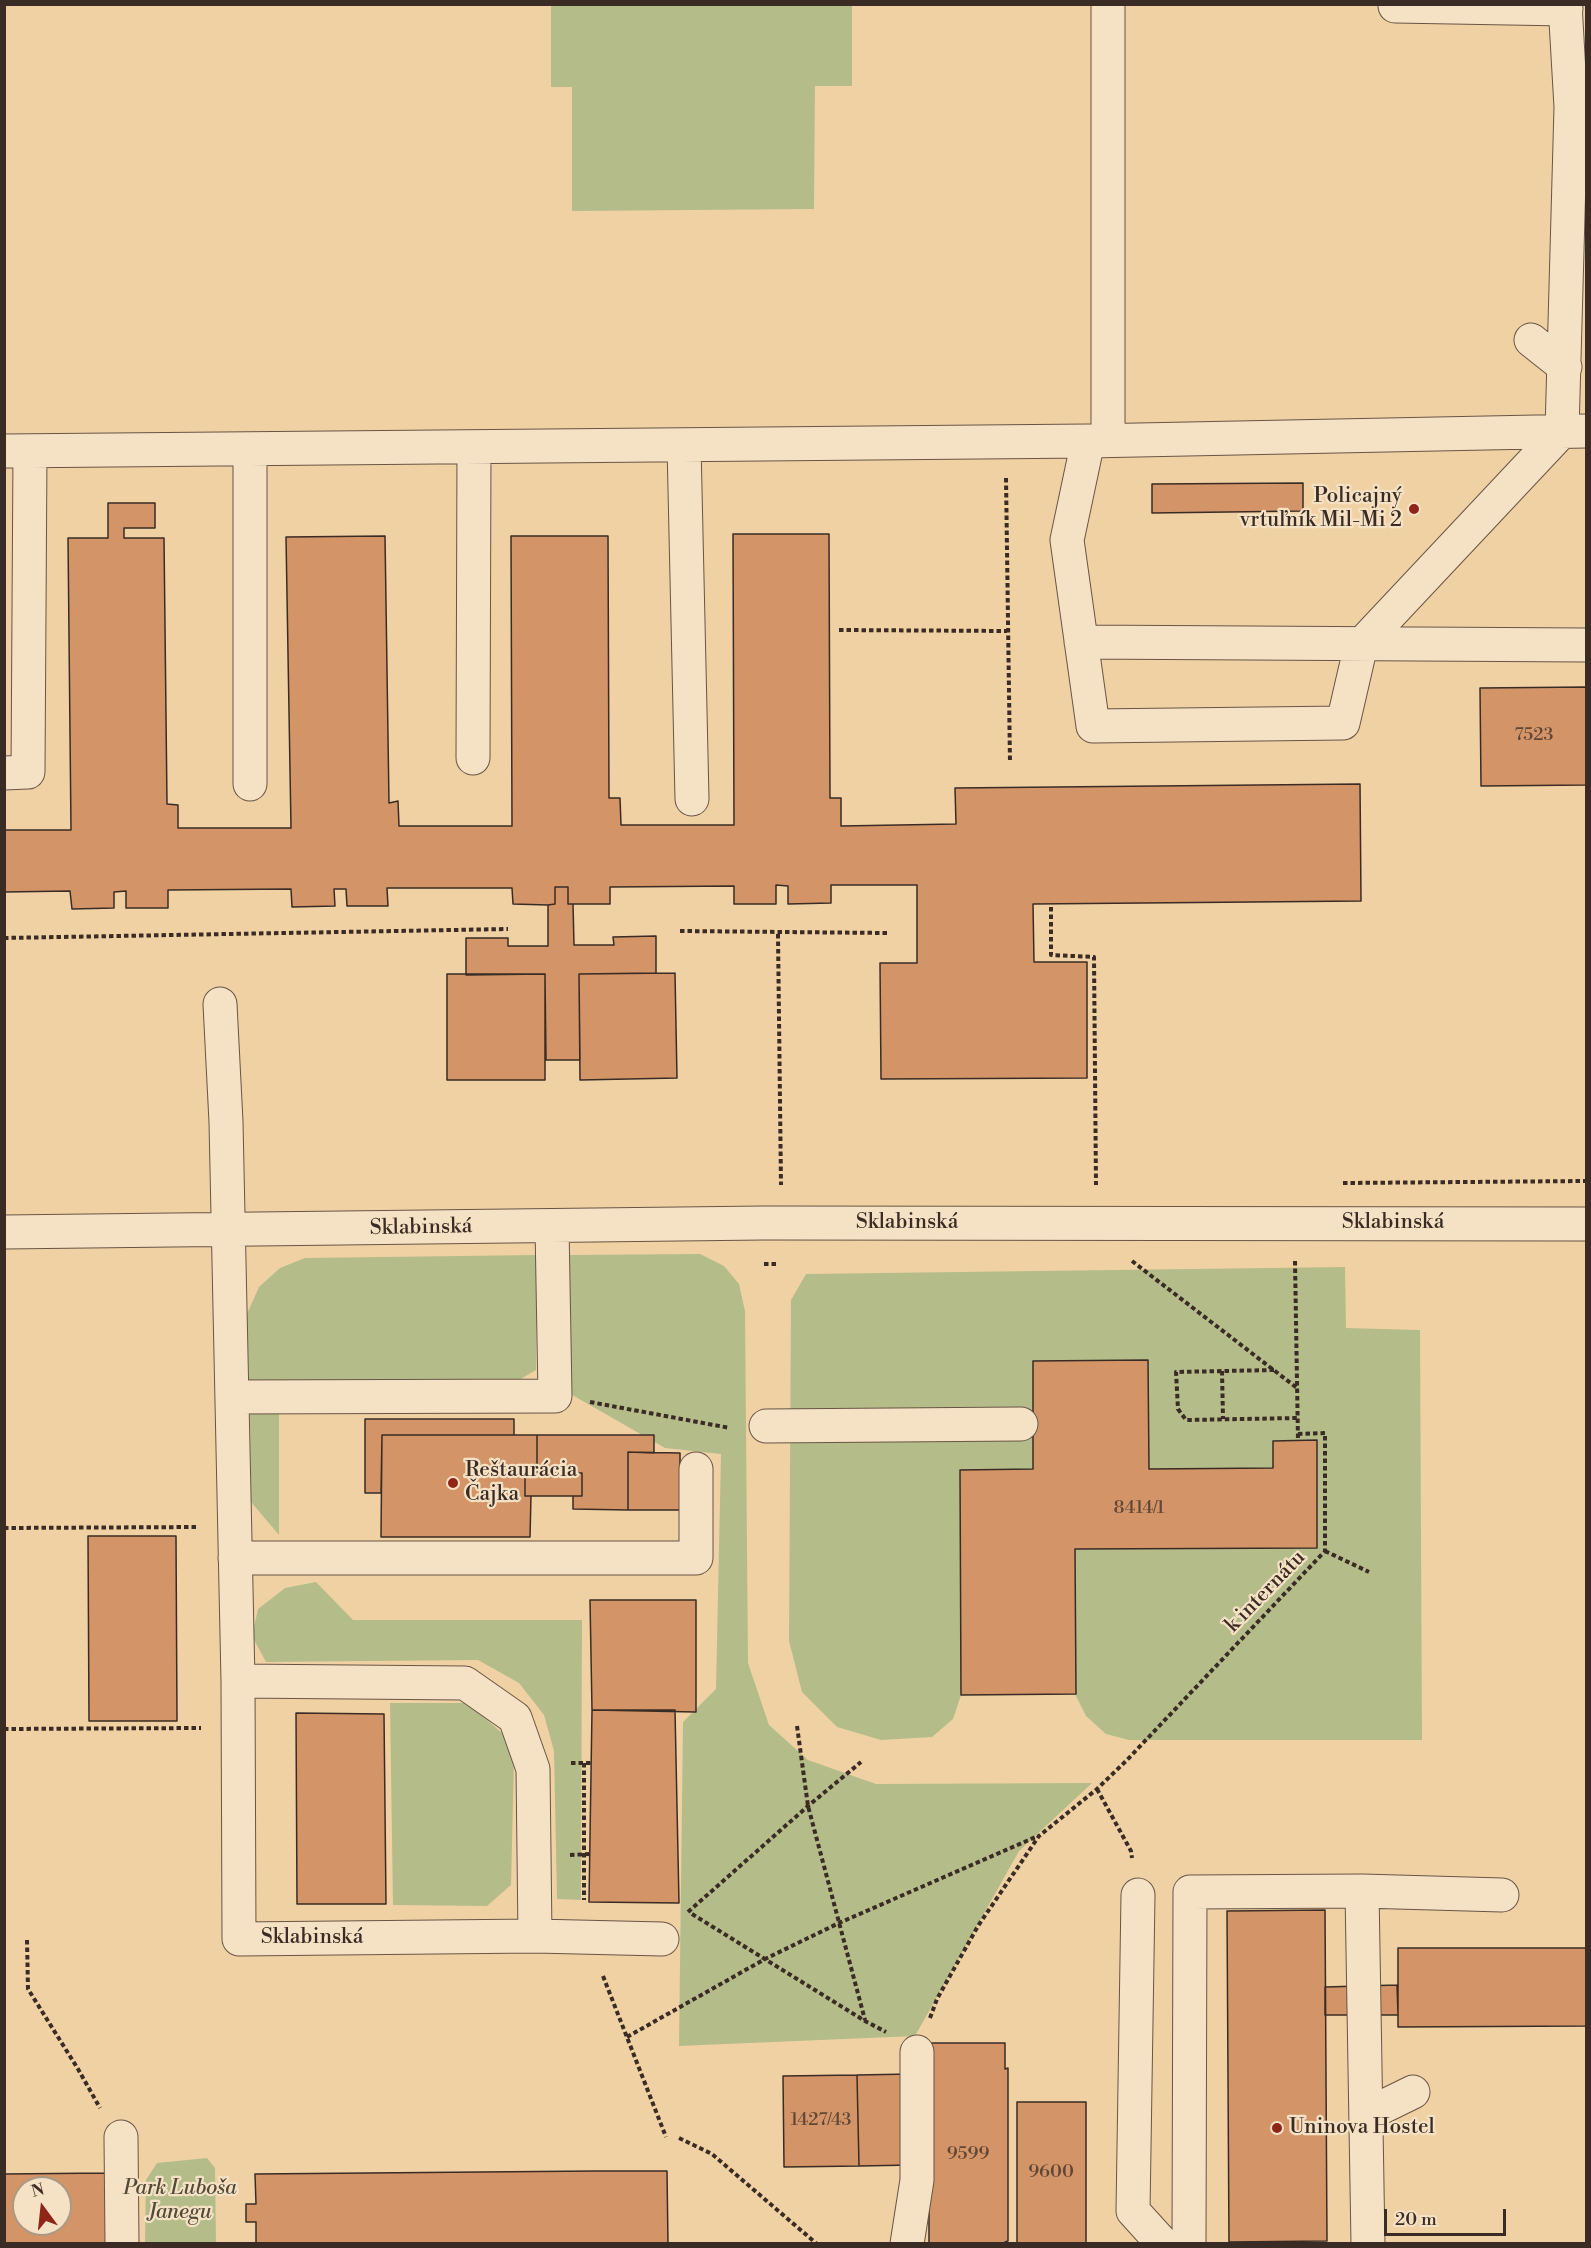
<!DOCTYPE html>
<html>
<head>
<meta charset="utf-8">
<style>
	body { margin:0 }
	#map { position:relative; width:1591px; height:2248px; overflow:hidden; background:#f0d1a4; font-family:"Libre Bodoni",serif }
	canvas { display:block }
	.frame { position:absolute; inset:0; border:6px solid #3a2c25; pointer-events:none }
	.north { position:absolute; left:12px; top:2176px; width:60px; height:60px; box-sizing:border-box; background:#f5e1c4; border:2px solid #aa9984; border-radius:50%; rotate:345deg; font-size:16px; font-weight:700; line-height:24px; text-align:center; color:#3a2c25 }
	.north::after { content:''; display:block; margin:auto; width:21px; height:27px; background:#8f2418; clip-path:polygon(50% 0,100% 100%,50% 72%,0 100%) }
	.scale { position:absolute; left:1384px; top:2209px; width:122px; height:27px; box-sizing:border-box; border:3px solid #3a2c25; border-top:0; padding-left:8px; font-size:18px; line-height:21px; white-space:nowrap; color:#3a2c25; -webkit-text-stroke:4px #f5e1c4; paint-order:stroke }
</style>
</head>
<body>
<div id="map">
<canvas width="1591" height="2248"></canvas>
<div class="frame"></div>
<div class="north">N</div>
<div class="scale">20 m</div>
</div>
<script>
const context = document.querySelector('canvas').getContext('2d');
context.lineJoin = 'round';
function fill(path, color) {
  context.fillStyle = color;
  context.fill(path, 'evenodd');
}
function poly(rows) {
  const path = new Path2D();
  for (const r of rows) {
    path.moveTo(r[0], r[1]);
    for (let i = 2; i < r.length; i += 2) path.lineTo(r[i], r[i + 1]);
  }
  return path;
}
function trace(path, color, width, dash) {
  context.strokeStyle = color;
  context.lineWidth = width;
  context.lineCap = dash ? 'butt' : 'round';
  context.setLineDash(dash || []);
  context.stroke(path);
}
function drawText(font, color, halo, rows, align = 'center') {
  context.font = font + ' "Libre Bodoni",serif';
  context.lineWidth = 4.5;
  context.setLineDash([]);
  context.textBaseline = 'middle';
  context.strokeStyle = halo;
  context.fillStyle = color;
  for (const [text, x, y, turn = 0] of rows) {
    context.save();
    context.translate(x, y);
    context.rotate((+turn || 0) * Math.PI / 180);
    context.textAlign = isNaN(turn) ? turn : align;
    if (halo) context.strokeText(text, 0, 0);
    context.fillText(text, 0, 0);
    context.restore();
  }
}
const green = poly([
	[551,5,852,5,852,86,815,86,814,209,572,211,572,87,551,87],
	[700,1254,724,1266,739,1284,745,1311,748,1663,769,1725,808,1760,876,1784,1092,1783,1019,1851,915,2036,679,2046,683,1722,716,1689,721,1454,665,1448,567,1392,567,1255],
	[537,1255,536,1370,507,1387,249,1384,247,1314,259,1287,280,1268,305,1258],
	[1345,1267,1346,1328,1420,1330,1422,1740,1129,1740,1106,1734,1086,1716,1075,1694,961,1695,953,1719,932,1737,881,1740,837,1727,802,1692,789,1641,791,1300,806,1274],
	[279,1411,279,1535,251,1502,250,1413],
	[316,1582,353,1620,582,1620,581,1900,557,1899,554,1751,544,1715,519,1683,478,1660,266,1662,252,1636,258,1609,285,1588],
	[390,1703,468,1703,503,1734,514,1760,511,1885,487,1906,393,1905],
	[207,2158,215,2168,216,2243,145,2243,146,2180,157,2163]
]);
const building = poly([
	[1303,483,1303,511,1152,513,1152,484,1303,483],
	[108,503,155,503,155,528,124,528,124,538,164,538,167,804,178,805,178,828,291,828,286,537,385,536,389,803,398,801,399,826,512,826,511,536,608,536,609,798,620,798,621,825,734,825,733,534,829,534,830,798,841,798,841,826,956,824,955,788,1360,784,1361,901,1033,904,1034,962,1087,962,1087,1078,881,1079,880,963,917,963,917,885,831,885,831,903,788,904,788,886,776,885,776,904,734,904,734,886,610,887,610,904,568,904,568,887,555,887,555,904,548,905,513,904,512,888,387,888,388,906,347,906,346,889,334,889,335,906,292,907,291,889,168,890,168,908,126,908,126,891,114,892,114,908,72,909,70,891,4,892,4,830,71,830,68,538,108,538,108,503],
	[1586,687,1586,785,1481,786,1480,688,1586,687],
	[555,887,568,887,568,904,573,904,574,945,614,945,613,937,656,936,656,973,579,974,580,1060,546,1060,545,974,466,975,466,938,508,938,508,946,548,946,548,905,555,904,555,887],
	[675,973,677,1078,580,1080,579,974,675,973],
	[447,974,545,974,545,1080,447,1080,447,974],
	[1148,1360,1149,1469,1273,1468,1273,1441,1317,1440,1317,1548,1075,1549,1076,1694,961,1695,960,1470,1033,1469,1033,1361,1148,1360],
	[365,1419,514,1419,514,1435,382,1435,381,1493,365,1493,365,1419],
	[382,1435,537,1435,537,1473,525,1473,525,1496,531,1496,530,1537,381,1537,382,1435],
	[537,1435,654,1435,654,1453,628,1452,628,1510,573,1509,573,1496,582,1496,582,1473,537,1473,537,1435],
	[628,1452,680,1453,680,1510,628,1510,628,1452],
	[525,1473,582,1473,582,1496,525,1496,525,1473],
	[88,1536,176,1536,177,1721,89,1721,88,1536],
	[590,1600,696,1600,696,1712,592,1710,590,1600],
	[592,1710,675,1710,679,1903,589,1902,592,1710],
	[296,1713,384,1714,386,1904,297,1904,296,1713],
	[1325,1910,1327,2241,1229,2242,1227,1911,1325,1910],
	[1398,1948,1586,1948,1586,2026,1398,2027,1398,1948],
	[1397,1985,1398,2015,1325,2015,1325,1987,1397,1985],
	[929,2043,1005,2043,1005,2069,1008,2068,1008,2241,1005,2242,1005,2244,929,2244,929,2043],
	[911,2074,912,2165,859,2166,857,2075,911,2074],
	[857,2075,859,2166,784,2167,783,2076,857,2075],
	[1017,2102,1086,2102,1086,2244,1017,2244,1017,2102],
	[595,2171,667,2171,668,2244,256,2244,256,2222,246,2222,246,2204,256,2204,255,2174,595,2171],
	[108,2173,109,2244,4,2244,4,2174,108,2173],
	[24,2188,60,2188,60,2224,24,2224,24,2188]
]);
const path = poly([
	[1006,478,1010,763],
	[839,630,1007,631],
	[1051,907,1051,955,1094,957,1096,1185],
	[680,931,887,933],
	[778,934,781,1185],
	[4,938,508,929],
	[1343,1183,1586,1181],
	[1132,1261,1297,1388],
	[1295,1261,1298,1441],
	[764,1264,779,1264],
	[1274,1370,1176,1372,1178,1409,1186,1420,1298,1418],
	[1222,1371,1223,1419],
	[590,1402,730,1428],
	[4,1528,199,1527],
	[1325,1551,1369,1572],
	[797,1726,808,1806,865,2020],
	[4,1729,201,1728],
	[571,1763,591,1763],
	[584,1763,584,1900],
	[1097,1789,1131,1851,1132,1858],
	[570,1855,590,1854],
	[688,1912,808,1806,861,1762],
	[692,1914,865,2021,886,2032],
	[27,1940,28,1989,78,2069,100,2108],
	[603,1976,666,2137],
	[930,2018,937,1999,978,1926,1039,1836,1097,1789,1127,1760,1325,1551,1325,1433,1298,1434],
	[627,2037,765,1959,839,1923,1038,1836],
	[679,2138,712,2154,817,2244]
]);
const minor = poly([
	[1565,4,1571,107],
	[1395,6,1566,9],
	[1531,340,1565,367],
	[1108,440,1108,4],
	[1088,441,1067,540,1093,726,1343,723,1361,645,1562,431,1571,107,1586,107],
	[684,445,692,799],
	[250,449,250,784],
	[4,451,1088,441,1586,431],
	[1081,642,1586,645],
	[473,758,474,447],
	[4,773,28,772,30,451],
	[220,1004,226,1122,238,1681],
	[4,1232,763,1223,1586,1224],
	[232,1397,555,1396,552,1226],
	[766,1426,1021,1424],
	[235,1558,696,1558,696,1469],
	[238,1681,465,1683,515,1718,533,1769,535,1936,239,1939,238,1681],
	[1362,1891,1502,1895],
	[1138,1895,1133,2211,1163,2244],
	[535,1936,662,1939],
	[1366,2115,1413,2092],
	[121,2137,122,2244],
	[907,2244,917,2180,917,2052],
	[1189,2244,1190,1892,1362,1891,1368,2244]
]);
const markers = [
	[1414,509,6,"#8f2418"],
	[453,1483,6,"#8f2418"],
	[1277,2128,6,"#8f2418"]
];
const numberNames = [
	["7523",1534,736],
	["8414/1",1139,1509],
	["1427/43",821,2121],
	["9599",968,2155],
	["9600",1051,2173]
];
const poiNames = [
	["Policajný",1402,497,"right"],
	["vrtuľník Mil-Mi 2",1402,521,"right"],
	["Reštaurácia",465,1471],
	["Čajka",465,1495],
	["Uninova Hostel",1289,2128]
];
const streetNames = [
	["Sklabinská",907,1223],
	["Sklabinská",1393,1223],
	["Sklabinská",421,1228,-1],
	["k internátu",1266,1592,-46],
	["Sklabinská",312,1938]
];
const parkNames = [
	["Park Luboša",180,2189],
	["Janegu",180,2213]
];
fill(green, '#b4bd8a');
fill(building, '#d39567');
trace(building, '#3a2c25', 1.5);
trace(minor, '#685545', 35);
trace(path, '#3a2c25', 4, [4.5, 3]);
trace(minor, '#f5e1c4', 33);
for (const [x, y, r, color] of markers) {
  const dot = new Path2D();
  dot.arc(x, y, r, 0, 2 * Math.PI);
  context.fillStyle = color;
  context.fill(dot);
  trace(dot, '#f5e1c4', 2);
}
drawText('18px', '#604636', null, numberNames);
drawText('21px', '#3a2c25', '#f5e1c4', poiNames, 'left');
drawText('21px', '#3a2c25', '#f5e1c4', streetNames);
drawText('italic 21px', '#524939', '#f5e1c4', parkNames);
</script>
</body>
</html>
